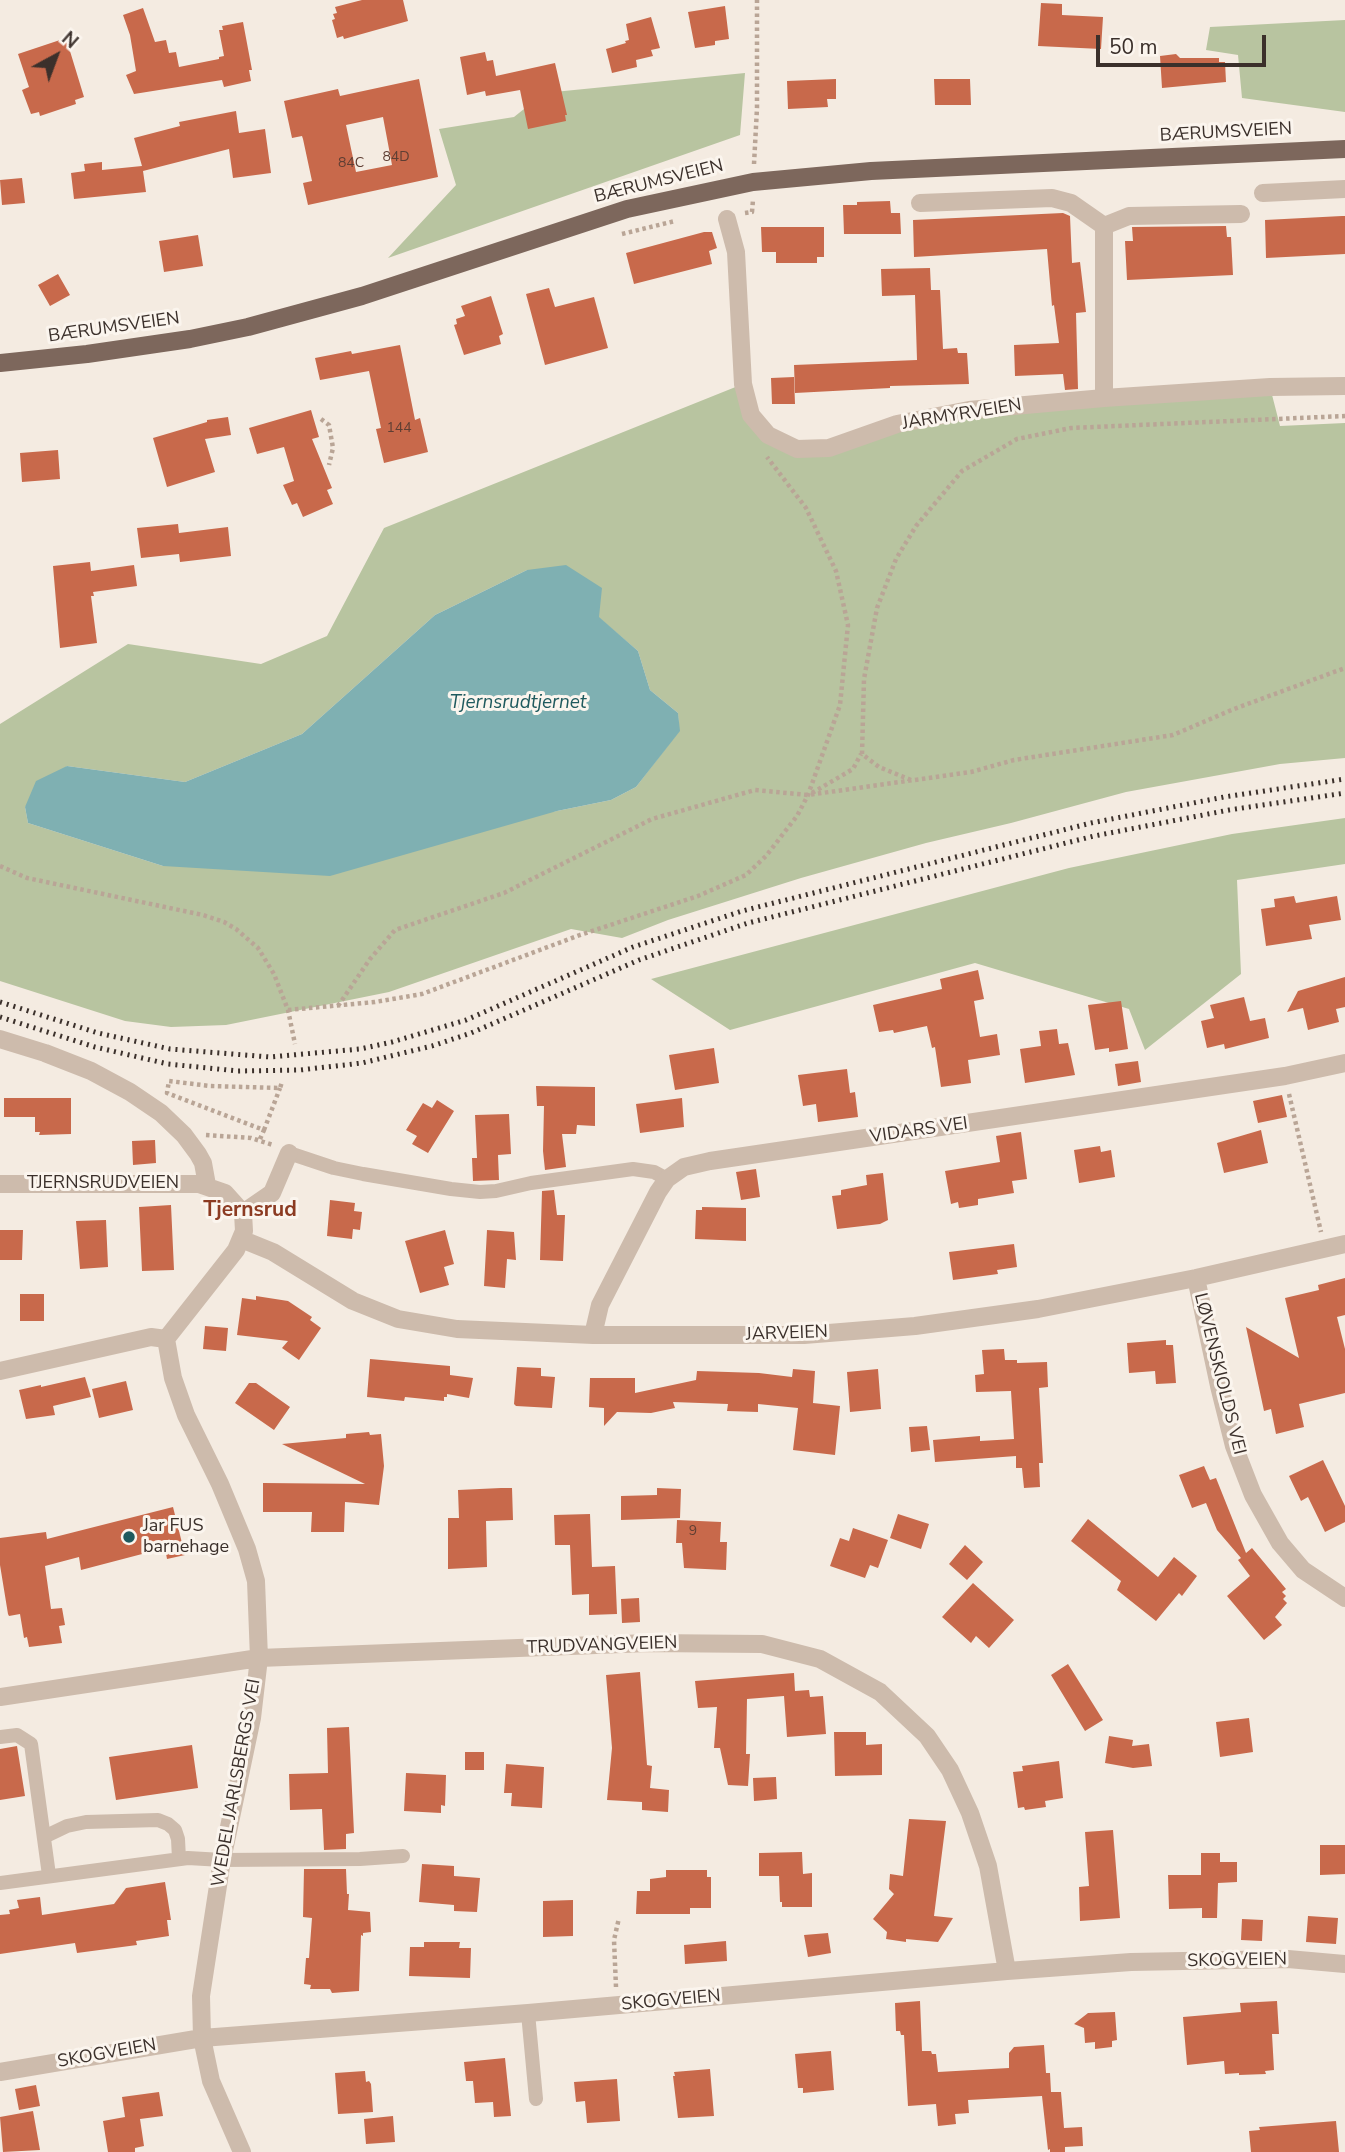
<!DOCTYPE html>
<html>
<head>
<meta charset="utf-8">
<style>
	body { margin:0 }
	#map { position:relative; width:1345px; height:2152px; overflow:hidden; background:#f4ebe1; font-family:"Nunito Sans",sans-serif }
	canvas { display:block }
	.north { position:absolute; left:21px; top:21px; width:70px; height:70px; -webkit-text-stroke:5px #fbf5ee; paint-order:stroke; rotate:41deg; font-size:19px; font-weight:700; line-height:28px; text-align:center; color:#3b302b }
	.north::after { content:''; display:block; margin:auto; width:24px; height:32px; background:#3b302b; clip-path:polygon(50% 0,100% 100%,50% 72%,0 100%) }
	.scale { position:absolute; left:1096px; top:35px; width:170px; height:32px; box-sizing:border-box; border:4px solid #3b302b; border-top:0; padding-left:9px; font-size:21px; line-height:24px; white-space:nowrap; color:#3b302b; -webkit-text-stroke:5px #fbf5ee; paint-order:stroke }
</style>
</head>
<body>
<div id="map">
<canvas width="1345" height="2152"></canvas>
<div class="north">N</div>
<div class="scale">50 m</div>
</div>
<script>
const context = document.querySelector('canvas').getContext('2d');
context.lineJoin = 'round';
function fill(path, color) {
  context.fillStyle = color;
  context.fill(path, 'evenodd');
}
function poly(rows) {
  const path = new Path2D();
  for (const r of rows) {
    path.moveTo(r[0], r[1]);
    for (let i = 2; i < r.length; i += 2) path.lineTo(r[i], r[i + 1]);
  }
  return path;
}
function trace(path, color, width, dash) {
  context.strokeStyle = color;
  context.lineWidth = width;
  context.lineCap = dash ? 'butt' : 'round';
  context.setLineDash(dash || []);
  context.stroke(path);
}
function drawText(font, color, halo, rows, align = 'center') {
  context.font = font + ' "Nunito Sans",sans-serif';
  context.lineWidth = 6;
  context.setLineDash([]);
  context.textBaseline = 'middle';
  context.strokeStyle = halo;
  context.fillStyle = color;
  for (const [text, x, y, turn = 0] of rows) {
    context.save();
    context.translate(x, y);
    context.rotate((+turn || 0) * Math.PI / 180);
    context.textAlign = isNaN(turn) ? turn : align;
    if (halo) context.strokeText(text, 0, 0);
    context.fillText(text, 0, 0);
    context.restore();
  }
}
const green = poly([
	[1345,20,1345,112,1242,98,1238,55,1206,50,1210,27],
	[745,73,740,135,388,258,456,185,439,129,514,117,544,93],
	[743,384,768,435,797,449,897,424,1270,387,1280,426,1345,423,1345,758,1280,764,1126,792,1011,823,926,843,801,878,668,920,622,938,571,929,389,992,226,1025,171,1027,125,1021,0,981,0,724,128,644,261,664,327,636,384,528],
	[527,570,598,617,638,651,650,690,678,713,679,731,636,787,611,800,557,811,163,866,28,823,25,807,67,766,185,782,302,734,435,615],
	[1345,818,1345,864,1237,880,1241,974,1145,1050,1129,1009,975,963,730,1030,651,979,1069,868,1232,834]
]);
const water = poly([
	[566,565,602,588,599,617,638,651,650,690,678,713,680,731,636,787,611,800,557,811,330,876,163,866,28,823,25,807,36,781,67,766,185,782,302,734,435,615,527,570]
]);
const building = poly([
	[362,0,403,0,408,21,344,39,343,36,337,38,332,20,335,19,333,14,337,13,335,7],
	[1041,3,1062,4,1062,15,1103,17,1101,49,1038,46],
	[725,6,729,39,715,41,715,45,695,48,688,12],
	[143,8,155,42,166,40,169,53,176,52,179,67,219,59,219,57,224,56,219,30,223,30,222,26,243,22,252,70,249,70,251,81,224,87,222,80,134,94,126,75,136,71,130,35,123,15],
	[651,17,660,48,651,50,653,56,636,60,637,67,612,73,606,49,626,43,625,41,629,40,626,24],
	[66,38,84,97,75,100,76,104,40,116,39,112,31,114,22,90,29,87,18,54],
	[485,52,487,61,493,60,496,76,555,63,567,115,565,115,566,121,528,129,520,90,486,96,485,91,467,95,460,57],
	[1176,54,1180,58,1219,58,1219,62,1225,62,1226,82,1162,88,1160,56],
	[419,79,438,177,308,205,303,183,312,181,303,139,302,136,292,138,284,101,338,89,340,96],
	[383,117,392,165,356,172,346,125],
	[836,79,836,99,827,99,828,107,788,109,787,81],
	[934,79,970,79,971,105,935,105],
	[236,111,239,133,265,129,271,173,233,178,229,149,143,171,146,192,74,199,71,173,85,171,84,164,102,162,102,170,142,166,134,138,180,126,179,122],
	[22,178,25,203,2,205,0,180],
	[890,201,891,213,900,213,901,234,844,234,843,205,857,205,857,202],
	[1063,213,1070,216,1072,263,1080,262,1086,312,1076,313,1078,389,1065,390,1063,374,1015,376,1014,345,1059,343,1054,305,1052,306,1047,249,914,257,913,220],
	[1342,216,1345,216,1345,254,1266,258,1265,220],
	[1226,226,1227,237,1231,237,1233,275,1127,280,1125,241,1133,241,1132,227],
	[761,227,824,227,824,257,817,257,817,263,776,263,776,252,762,252],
	[704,232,712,232,717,248,709,251,712,264,634,284,626,253],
	[198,235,203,266,164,272,159,241],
	[930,268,931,290,940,290,943,349,957,348,958,353,967,353,969,384,890,386,890,388,795,393,794,365,917,360,915,295,882,296,881,269],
	[58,274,70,295,50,306,38,285],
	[549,288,555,307,594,297,608,348,545,365,526,294],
	[491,296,503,334,499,336,501,344,464,355,454,325,457,324,456,319,465,316,461,306],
	[400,345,415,420,420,418,428,452,384,463,376,429,381,428,369,371,320,380,315,358,351,351,352,354],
	[794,377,795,404,772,404,771,378],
	[311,410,319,437,312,439,332,488,327,490,333,504,303,517,297,503,292,505,283,485,294,481,284,447,257,454,249,428],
	[228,417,231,435,205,439,215,472,167,487,153,438,207,422,207,420],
	[58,450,60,479,22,482,20,453],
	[178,524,179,533,228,527,231,556,180,562,179,554,141,558,137,528],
	[90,562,91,571,134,565,137,586,93,592,94,596,91,596,97,643,60,648,53,566],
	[1294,896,1296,903,1337,896,1341,920,1309,925,1312,939,1266,946,1261,909,1275,907,1274,899],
	[978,970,984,999,974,1001,980,1037,997,1034,1000,1055,968,1060,971,1083,941,1087,935,1047,932,1048,927,1026,894,1033,893,1030,879,1032,873,1005,942,989,940,979],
	[1345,977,1345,1007,1336,1009,1339,1022,1308,1030,1303,1008,1287,1012,1298,991],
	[1244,997,1250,1021,1265,1018,1269,1038,1225,1049,1224,1044,1207,1048,1201,1021,1214,1018,1210,1005],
	[1121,1001,1128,1049,1109,1052,1109,1048,1095,1050,1088,1005],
	[1057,1029,1059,1044,1068,1043,1075,1075,1025,1083,1020,1049,1041,1046,1039,1031],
	[714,1048,719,1083,675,1090,669,1055],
	[1138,1061,1141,1082,1118,1086,1115,1064],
	[847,1069,850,1093,855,1092,858,1117,818,1122,816,1104,803,1106,798,1075],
	[536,1086,595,1087,595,1126,577,1125,576,1134,562,1134,566,1167,545,1170,543,1151,544,1106,537,1106],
	[1282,1095,1287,1117,1258,1123,1253,1101],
	[4,1098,71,1098,71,1134,39,1135,40,1132,35,1132,35,1117,4,1117],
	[682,1098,684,1127,640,1133,636,1104],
	[437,1100,454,1111,428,1153,412,1144,417,1136,406,1130,423,1103,432,1108],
	[509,1114,511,1154,498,1155,499,1180,473,1181,472,1158,477,1158,475,1115],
	[1261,1130,1268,1163,1224,1173,1217,1143],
	[1021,1132,1027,1179,1012,1181,1014,1193,978,1199,978,1205,959,1208,958,1202,951,1204,945,1171,1000,1162,996,1136],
	[155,1140,156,1163,133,1165,132,1141],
	[1100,1146,1101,1152,1111,1150,1115,1177,1079,1183,1074,1150],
	[756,1169,760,1197,741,1200,736,1172],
	[883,1173,888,1220,880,1224,837,1229,832,1196,841,1195,841,1190,867,1185,866,1175],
	[554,1190,557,1215,565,1215,563,1261,540,1260,542,1191],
	[330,1200,355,1203,354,1211,362,1212,360,1230,353,1229,352,1239,327,1236],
	[171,1205,174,1270,142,1271,139,1207],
	[702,1207,746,1208,746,1241,695,1239,696,1210,702,1210],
	[106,1220,108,1267,80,1269,76,1221],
	[0,1230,23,1230,22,1260,0,1260],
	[445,1230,454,1264,444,1267,449,1285,420,1293,405,1241],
	[487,1230,514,1232,516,1260,507,1259,505,1288,484,1286],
	[1014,1244,1017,1267,997,1270,998,1274,953,1280,949,1252],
	[1345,1278,1345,1315,1337,1317,1345,1349,1345,1393,1299,1404,1304,1427,1276,1434,1271,1409,1264,1411,1246,1327,1299,1358,1285,1298,1319,1290,1318,1285],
	[20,1294,44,1294,44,1321,20,1321],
	[256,1296,288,1301,312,1317,310,1320,321,1328,299,1360,282,1348,288,1341,237,1335,242,1298,256,1300],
	[205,1326,228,1328,226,1351,203,1349],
	[1166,1340,1166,1345,1173,1345,1176,1383,1156,1384,1155,1371,1129,1373,1127,1343],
	[1004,1349,1005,1360,1017,1360,1017,1363,1047,1362,1048,1387,1039,1388,1043,1463,1039,1463,1040,1487,1024,1488,1022,1468,1016,1468,1016,1456,935,1462,933,1440,980,1436,980,1441,1014,1439,1011,1391,976,1392,975,1375,984,1374,982,1350],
	[370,1359,450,1366,450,1375,473,1378,469,1398,447,1394,447,1397,444,1397,444,1401,405,1397,404,1401,367,1397],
	[517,1367,541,1368,541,1376,555,1377,552,1408,516,1406,514,1404],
	[793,1369,815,1371,813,1403,840,1406,835,1455,793,1450,798,1408,758,1404,758,1412,727,1411,728,1404,673,1402,675,1408,651,1413,617,1412,604,1426,604,1408,589,1407,590,1378,635,1378,635,1393,696,1380,697,1371,759,1373,792,1377],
	[878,1369,881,1409,850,1412,847,1372],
	[85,1377,91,1397,53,1406,55,1415,26,1419,19,1390,41,1385,41,1387],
	[126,1381,133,1410,99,1418,92,1389],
	[249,1383,256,1383,290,1407,274,1430,235,1403],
	[927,1426,930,1450,911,1452,909,1427],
	[369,1432,370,1435,381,1434,384,1466,379,1505,345,1502,344,1532,311,1532,312,1512,263,1512,263,1483,365,1484,282,1444,346,1438,346,1434],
	[1323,1460,1345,1506,1345,1522,1325,1532,1308,1497,1301,1501,1289,1476],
	[1204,1466,1210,1480,1216,1478,1246,1553,1252,1548,1286,1589,1282,1592,1286,1596,1283,1599,1287,1603,1275,1617,1282,1625,1264,1640,1227,1596,1250,1576,1238,1560,1241,1558,1217,1530,1206,1503,1192,1508,1179,1475],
	[501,1488,512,1488,513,1520,486,1521,487,1567,448,1569,448,1518,459,1518,458,1490],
	[657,1488,681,1489,680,1518,621,1520,621,1496,657,1495],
	[173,1507,185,1555,167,1559,165,1548,81,1570,79,1557,45,1566,51,1609,62,1608,65,1625,59,1626,62,1643,29,1647,27,1637,24,1638,20,1614,9,1616,8,1614,0,1565,0,1538,46,1532,47,1539],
	[590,1514,592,1567,615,1566,617,1614,589,1615,589,1594,572,1595,570,1545,555,1545,554,1515],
	[898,1514,929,1524,921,1549,890,1538],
	[1088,1519,1158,1577,1174,1557,1197,1576,1182,1596,1179,1593,1156,1621,1117,1590,1121,1581,1071,1541],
	[677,1520,721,1522,720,1542,727,1542,726,1570,684,1568,682,1543,676,1543],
	[853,1528,888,1540,878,1568,870,1565,865,1578,830,1566,840,1538,849,1541],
	[965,1545,983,1562,967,1580,949,1564],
	[973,1583,1014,1620,989,1648,976,1636,971,1643,942,1617],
	[639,1598,640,1622,622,1623,621,1599],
	[1068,1664,1103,1720,1085,1731,1051,1675],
	[640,1672,647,1765,652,1766,650,1788,669,1790,668,1812,642,1810,642,1802,607,1800,612,1748,606,1675],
	[794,1673,795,1691,809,1690,810,1697,823,1696,826,1734,787,1737,784,1696,747,1699,746,1754,750,1754,748,1786,728,1785,720,1748,714,1748,717,1707,698,1708,695,1681],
	[1249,1718,1253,1752,1220,1757,1216,1722],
	[349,1727,354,1833,346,1834,346,1849,324,1850,322,1809,290,1810,289,1774,328,1773,327,1728],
	[834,1732,866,1732,866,1745,882,1744,882,1775,835,1776],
	[1109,1736,1133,1740,1132,1746,1149,1744,1152,1766,1133,1768,1105,1763],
	[192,1745,198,1788,116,1800,109,1757],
	[17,1746,25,1796,0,1800,0,1749],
	[465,1752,484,1752,484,1770,465,1770],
	[1059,1761,1063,1798,1045,1801,1046,1807,1025,1810,1024,1807,1018,1808,1013,1772,1023,1771,1022,1766],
	[506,1764,544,1767,542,1808,511,1806,512,1793,504,1793],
	[406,1773,446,1775,445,1806,441,1805,441,1813,404,1811],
	[776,1777,777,1799,754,1801,753,1778],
	[909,1819,946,1821,934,1916,953,1918,938,1942,906,1939,906,1942,886,1939,887,1932,873,1919,894,1894,889,1889,890,1874,903,1876],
	[1113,1830,1120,1918,1080,1921,1079,1887,1089,1886,1085,1832],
	[1320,1845,1345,1845,1345,1874,1320,1875],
	[802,1852,803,1874,812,1873,812,1907,782,1907,782,1902,780,1902,779,1876,759,1876,759,1853],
	[1201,1853,1220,1853,1220,1862,1237,1862,1237,1882,1218,1883,1217,1918,1202,1918,1202,1908,1169,1909,1168,1875,1201,1875],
	[422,1864,454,1866,454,1876,480,1878,477,1912,454,1911,454,1905,419,1902],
	[304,1869,346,1869,347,1894,349,1894,348,1910,370,1912,371,1932,363,1933,363,1936,361,1935,359,1991,332,1993,330,1989,310,1989,311,1985,304,1984,306,1958,309,1958,312,1918,303,1917],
	[666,1870,707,1870,707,1877,711,1877,711,1908,690,1908,690,1914,636,1914,637,1891,650,1891,650,1879,666,1877],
	[165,1882,171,1920,167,1920,169,1936,136,1941,137,1945,77,1953,75,1943,0,1954,0,1915,10,1914,9,1910,19,1908,17,1900,40,1897,42,1915,114,1904,126,1888],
	[573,1900,573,1936,543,1937,543,1901],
	[1308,1916,1338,1918,1336,1944,1306,1942],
	[1242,1919,1263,1920,1262,1941,1241,1940],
	[828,1933,831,1953,808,1957,804,1935],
	[726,1941,727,1961,685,1964,684,1945],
	[424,1942,460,1942,459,1948,471,1948,470,1978,409,1976,410,1947,424,1947],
	[920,2001,922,2051,931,2051,932,2054,936,2054,938,2072,1009,2068,1009,2053,1014,2047,1044,2045,1046,2073,1050,2073,1051,2092,1061,2092,1064,2128,1082,2127,1083,2146,1065,2147,1065,2152,1050,2152,1050,2149,1048,2150,1042,2096,968,2100,969,2113,955,2114,956,2124,938,2126,936,2104,908,2106,904,2035,901,2035,900,2031,896,2031,895,2003],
	[1277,2001,1279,2034,1272,2034,1274,2070,1265,2071,1266,2074,1239,2075,1239,2073,1225,2074,1224,2061,1187,2065,1183,2017,1241,2012,1240,2003],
	[1115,2012,1117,2040,1112,2041,1112,2047,1095,2049,1095,2042,1085,2043,1084,2028,1074,2024,1088,2013],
	[831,2051,834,2090,803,2093,803,2088,798,2088,795,2054],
	[505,2058,511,2116,494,2117,493,2102,475,2103,473,2081,466,2081,464,2062],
	[710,2069,714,2116,678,2118,673,2076,675,2076,674,2072],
	[365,2071,366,2082,369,2081,371,2084,373,2112,338,2114,335,2073],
	[617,2079,620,2121,587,2123,585,2101,576,2102,574,2082],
	[36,2085,40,2106,19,2110,15,2089],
	[159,2092,163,2116,140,2119,144,2146,135,2148,135,2152,108,2152,103,2121,125,2117,122,2097],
	[33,2111,40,2150,3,2152,0,2117],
	[393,2116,395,2142,366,2144,364,2119],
	[1336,2121,1339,2152,1251,2152,1249,2131,1260,2130,1259,2127]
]);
const path = poly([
	[754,164,757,108,757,0],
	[745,213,752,212,753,200],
	[622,234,675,221],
	[321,419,329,425,333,448,329,465],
	[911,780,879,767,862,754,864,679,877,608,896,559,916,526,962,471,1017,439,1071,428,1345,416],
	[812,793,853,769,861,754],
	[0,866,27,878,203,915,224,922,236,929,258,948,274,974,288,1010,295,1044],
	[338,1006,370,959,395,930,504,893,652,819,755,790,808,795,971,772,1014,760,1173,735,1234,709,1345,668],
	[288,1010,375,1002,422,994,580,935,698,896,746,875,766,856,797,816,808,795,840,705,848,625,836,571,806,508,767,457],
	[1289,1094,1321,1232],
	[264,1130,280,1088],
	[206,1135,251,1138,273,1145],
	[260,1139,264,1130,167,1093,169,1081,210,1086,280,1088,282,1082],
	[616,1987,614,1940,619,1918]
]);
const lane = poly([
	[289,1153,334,1168,363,1174,451,1189,480,1192,496,1191,531,1183,633,1169,654,1172,667,1179],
	[0,1737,17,1735,31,1744,49,1875],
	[44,1837,67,1826,86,1822,158,1820,168,1824,175,1830,178,1839,179,1859],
	[0,1883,188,1858,222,1860,360,1859,403,1856],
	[528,2013,536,2099]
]);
const street = poly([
	[1263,193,1345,189],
	[920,203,1052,198,1071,203,1104,226],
	[727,219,736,252,743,384,751,415,768,435,797,449,829,448,897,424,969,410,1104,398,1270,387,1345,386],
	[1104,398,1104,226,1129,216,1241,214],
	[0,1039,45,1053,91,1071,130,1092,161,1113,184,1135,198,1154,203,1163,207,1185],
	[0,1184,199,1184,225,1193,243,1213,244,1231,236,1250,166,1339,173,1378,186,1415,220,1484,247,1549,256,1581,259,1658,252,1718,222,1860,201,1996,202,2038,211,2081,242,2152],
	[243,1213,272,1193,289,1153],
	[241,1239,273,1252,353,1301,398,1319,457,1329,593,1335,804,1335,915,1326,1038,1309,1196,1278,1345,1244],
	[1196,1278,1219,1386,1234,1446,1253,1495,1280,1543,1303,1570,1345,1598],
	[593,1335,600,1305,658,1192,667,1179,684,1167,710,1161,1285,1076,1345,1063],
	[0,1371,151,1337,166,1339],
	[0,1697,259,1658,648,1643,762,1644,820,1659,880,1692,927,1736,950,1770,970,1813,988,1866,1007,1971],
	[0,2072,202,2038,528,2013,1007,1971,1131,1962,1288,1959,1345,1964]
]);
const primary = poly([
	[0,363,87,354,190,339,248,327,362,296,627,209,753,182,871,171,1345,149]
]);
const rail = poly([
	[0,1002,98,1033,170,1049,270,1057,360,1049,392,1042,466,1020,633,947,742,911,1091,823,1224,797,1345,779],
	[0,1017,95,1047,168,1064,238,1071,300,1070,362,1063,432,1046,471,1033,639,960,748,923,1094,836,1229,810,1345,793]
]);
const markers = [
	[129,1537,7,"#1f5a5e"]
];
const numberNames = [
	["84D",396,158],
	["84C",351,164],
	["144",399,429],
	["9",693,1532]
];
const streetNames = [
	["BÆRUMSVEIEN",1226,133,-3],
	["BÆRUMSVEIEN",659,182,-14],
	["BÆRUMSVEIEN",114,328,-8],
	["JARMYRVEIEN",962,415,-9],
	["VIDARS VEI",919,1131,-8],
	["TJERNSRUDVEIEN",103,1184],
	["JARVEIEN",787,1334,-2],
	["LØVENSKIOLDS VEI",1219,1374,76],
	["TRUDVANGVEIEN",602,1646,-2],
	["WEDEL JARLSBERGS VEI",237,1783,-80],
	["SKOGVEIEN",1237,1961,-1],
	["SKOGVEIEN",671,2001,-5],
	["SKOGVEIEN",107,2054,-10]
];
const poiNames = [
	["Jar FUS",143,1527],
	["barnehage",143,1548]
];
const waterNames = [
	["Tjernsrudtjernet",518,703]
];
const quarterNames = [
	["Tjernsrud",250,1211]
];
fill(green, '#b8c4a0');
fill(water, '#7fb0b2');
fill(building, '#c8694b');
trace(path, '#b9a596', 4.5, [3.5, 3.5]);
trace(lane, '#cdbbac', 14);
trace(street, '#cdbbac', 18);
trace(primary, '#7d675c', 18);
trace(rail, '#3b302b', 5, [2, 5]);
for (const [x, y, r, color] of markers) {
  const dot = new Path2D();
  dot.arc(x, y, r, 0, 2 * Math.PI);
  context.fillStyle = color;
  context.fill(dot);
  trace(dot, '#fbf5ee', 2.5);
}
drawText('14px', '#5e3e33', null, numberNames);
drawText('18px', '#3b302b', '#fbf5ee', streetNames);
drawText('18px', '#3b302b', '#fbf5ee', poiNames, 'left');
drawText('italic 19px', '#1f5a5e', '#fbf5ee', waterNames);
drawText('bold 21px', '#8c3b22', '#fbf5ee', quarterNames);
</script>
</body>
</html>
